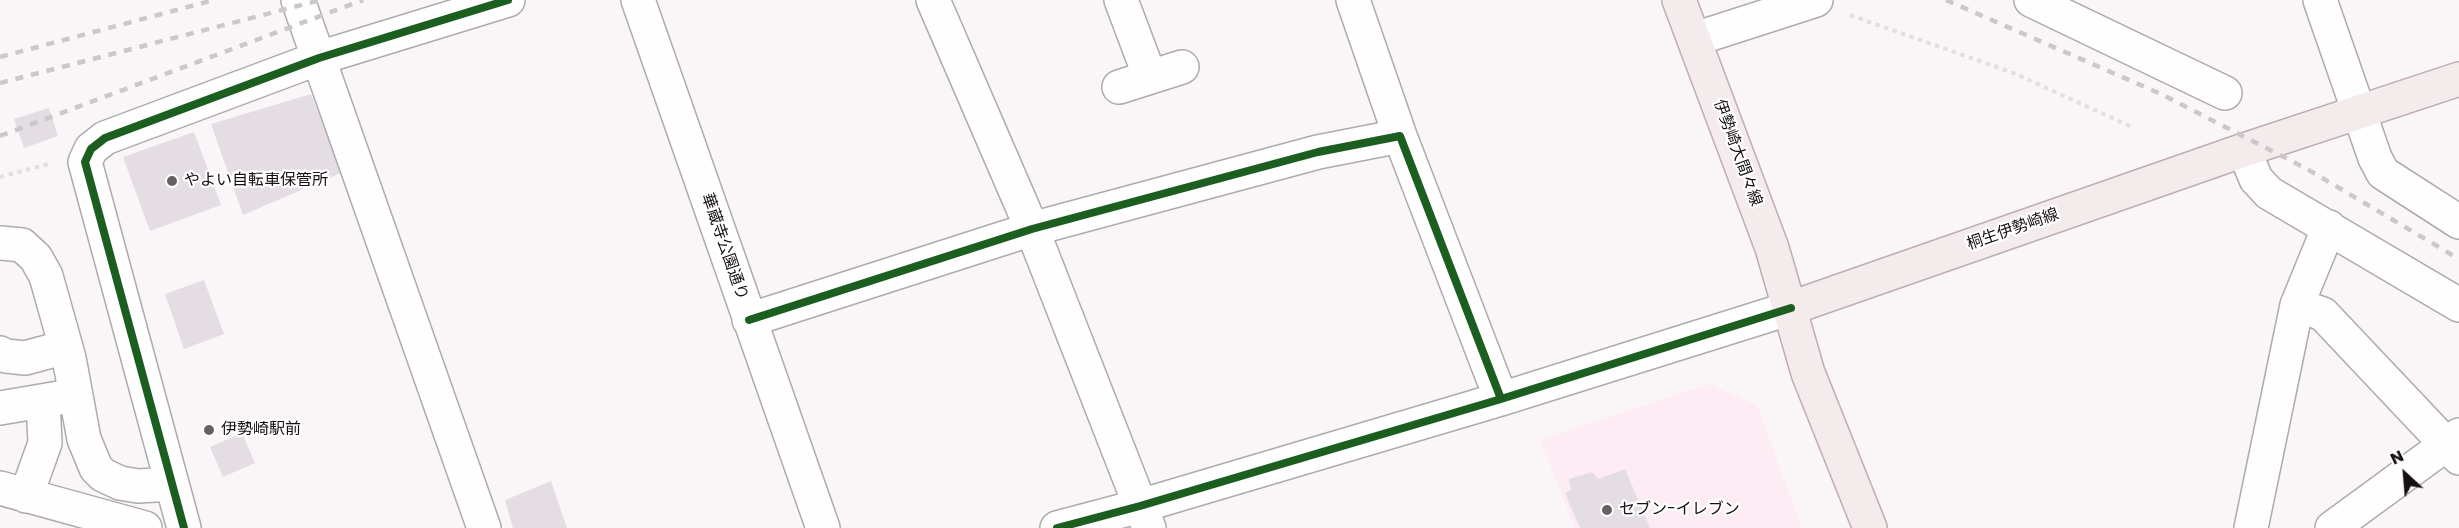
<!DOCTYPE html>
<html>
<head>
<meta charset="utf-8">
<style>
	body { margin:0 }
	#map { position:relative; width:2459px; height:528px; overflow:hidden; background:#faf5f7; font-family:Poppins,sans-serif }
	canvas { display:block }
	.north { position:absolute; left:2375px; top:444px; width:60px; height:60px; -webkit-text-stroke:4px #fff; paint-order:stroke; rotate:334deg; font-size:16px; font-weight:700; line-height:24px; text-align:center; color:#160f13 }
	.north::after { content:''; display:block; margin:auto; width:21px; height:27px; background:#160f13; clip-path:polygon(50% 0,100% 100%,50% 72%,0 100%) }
</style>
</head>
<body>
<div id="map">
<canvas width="2459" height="528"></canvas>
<div class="north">N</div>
</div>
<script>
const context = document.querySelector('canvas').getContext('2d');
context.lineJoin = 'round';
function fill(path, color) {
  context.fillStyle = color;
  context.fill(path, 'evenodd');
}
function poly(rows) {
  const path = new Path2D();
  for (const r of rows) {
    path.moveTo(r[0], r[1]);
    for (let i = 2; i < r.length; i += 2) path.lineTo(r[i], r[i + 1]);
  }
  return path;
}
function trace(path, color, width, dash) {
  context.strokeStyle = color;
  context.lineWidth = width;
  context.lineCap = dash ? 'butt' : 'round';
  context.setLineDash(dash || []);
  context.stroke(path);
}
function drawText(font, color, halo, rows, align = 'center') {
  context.font = font + ' Poppins,"Noto Sans JP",sans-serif';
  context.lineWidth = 4.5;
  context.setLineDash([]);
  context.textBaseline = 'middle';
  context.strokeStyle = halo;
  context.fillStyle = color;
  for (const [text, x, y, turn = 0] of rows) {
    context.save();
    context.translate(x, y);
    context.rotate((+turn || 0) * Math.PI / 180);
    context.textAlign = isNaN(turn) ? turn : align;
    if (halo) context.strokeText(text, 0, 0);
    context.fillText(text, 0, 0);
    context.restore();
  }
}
const built = poly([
	[1709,384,1757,405,1802,528,1575,528,1540,440]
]);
const building = poly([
	[311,94,343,172,243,215,211,124],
	[49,108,58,136,24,148,14,119],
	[194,132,221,205,150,231,123,157],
	[204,280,224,334,184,349,165,294],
	[242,433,255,463,223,477,210,447],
	[1625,469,1650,528,1580,528,1565,493,1571,490,1569,479,1592,472,1598,479],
	[551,481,567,528,513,528,505,500]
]);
const path = poly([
	[1850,15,2016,74,2134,128],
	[0,177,52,163]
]);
const minor = poly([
	[298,0,484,528],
	[638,0,823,528],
	[933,0,1032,229,1149,528],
	[1121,0,1150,77],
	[1353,0,1400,136],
	[2031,0,2225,93],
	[2320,0,2375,158,2383,173,2459,222],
	[1695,39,1816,0],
	[1119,87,1182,67],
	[2244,150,2256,179,2269,193,2459,305],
	[0,243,22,245,36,258,46,276,69,358,84,439,96,468,103,475,120,483,138,486,172,484],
	[2297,305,2323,314,2459,458],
	[749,320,1032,229,1318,152,1400,136,1501,399],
	[0,353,6,356,25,358,66,347],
	[0,408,65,397],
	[0,488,145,528],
	[26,496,45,443,43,402],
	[184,528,85,162,91,149,105,138,319,58,508,0],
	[1057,528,1140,506,1501,399,1791,308],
	[2251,528,2297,305,2329,227],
	[2332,528,2459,435]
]);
const major = poly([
	[1679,0,1772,248,1808,373,1870,528],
	[1791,308,2244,150,2459,79]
]);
const rail = poly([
	[1946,0,2161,94,2307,169,2459,259],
	[0,57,214,0],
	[0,83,321,0],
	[0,136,363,0]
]);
const cycleway = poly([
	[749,320,1032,229,1318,152,1400,136,1501,399],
	[184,528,85,162,91,149,105,138,319,58,508,0],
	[1057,528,1140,506,1501,399,1791,308]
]);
const markers = [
	[172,181,6,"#666063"],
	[209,430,6,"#666063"],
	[1607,510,6,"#666063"]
];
const streetNames = [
	["伊勢崎大間々線",1737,153,70],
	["桐生伊勢崎線",2013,230,-19],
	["華蔵寺公園通り",724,247,71]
];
const poiNames = [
	["やよい自転車保管所",184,181],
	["伊勢崎駅前",221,430],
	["セブン-イレブン",1619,510]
];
fill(built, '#fdecf4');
fill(building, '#e4dde3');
trace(minor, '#afaaac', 36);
trace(major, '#beadb1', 36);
trace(path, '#e1dfe0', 4, [4.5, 4.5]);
trace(minor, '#fefefe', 33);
trace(major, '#f4ebed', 33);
trace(rail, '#cac8c9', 4.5, [8, 8]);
trace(cycleway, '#1b5e20', 8);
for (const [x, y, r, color] of markers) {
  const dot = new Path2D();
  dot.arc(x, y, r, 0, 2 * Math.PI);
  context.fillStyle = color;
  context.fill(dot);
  trace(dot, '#fff', 2);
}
drawText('16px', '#160f13', '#fff', streetNames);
drawText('16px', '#160f13', '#fff', poiNames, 'left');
</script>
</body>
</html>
